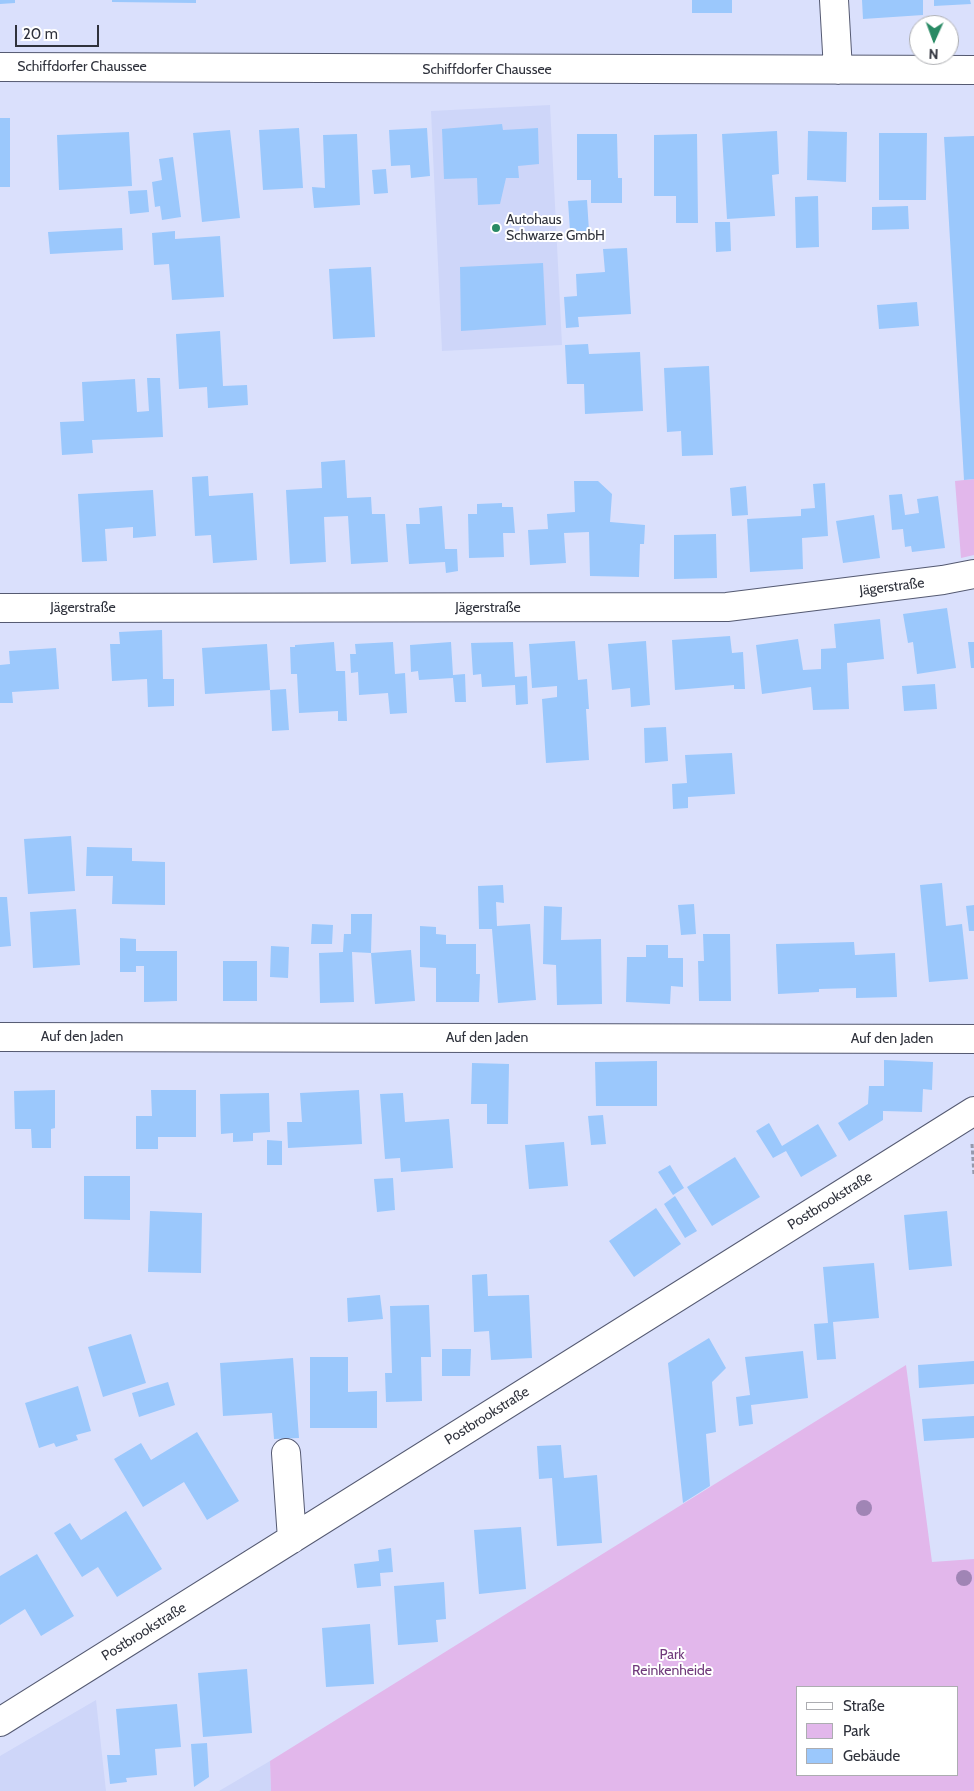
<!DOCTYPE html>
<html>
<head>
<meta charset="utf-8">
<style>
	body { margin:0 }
	#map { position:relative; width:974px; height:1791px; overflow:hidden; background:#dae0fc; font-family:Cabin,sans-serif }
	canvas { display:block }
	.legend { position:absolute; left:796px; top:1686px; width:162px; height:90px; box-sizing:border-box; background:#fff; border:1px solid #acadb1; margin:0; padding:6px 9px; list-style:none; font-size:15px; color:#2f323c }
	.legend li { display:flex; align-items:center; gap:10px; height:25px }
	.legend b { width:25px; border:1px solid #acadb1 }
	.north { position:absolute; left:909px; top:15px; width:50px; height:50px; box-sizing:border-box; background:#fff; border:1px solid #acadb1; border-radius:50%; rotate:182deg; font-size:14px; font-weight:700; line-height:20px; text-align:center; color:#2f323c }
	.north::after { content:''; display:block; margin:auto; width:18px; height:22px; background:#298a64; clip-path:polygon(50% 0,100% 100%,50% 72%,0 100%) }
	.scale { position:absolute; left:15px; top:25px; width:84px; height:22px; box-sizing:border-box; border:2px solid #2f323c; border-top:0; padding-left:6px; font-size:15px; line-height:18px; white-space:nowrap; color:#2f323c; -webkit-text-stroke:4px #fff; paint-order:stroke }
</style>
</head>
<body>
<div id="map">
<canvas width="974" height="1791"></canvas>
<ul class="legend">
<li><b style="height:6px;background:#fff"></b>Straße</li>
<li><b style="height:14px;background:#e2b7eb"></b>Park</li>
<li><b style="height:14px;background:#9bc8fc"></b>Gebäude</li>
</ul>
<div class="north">N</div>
<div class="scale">20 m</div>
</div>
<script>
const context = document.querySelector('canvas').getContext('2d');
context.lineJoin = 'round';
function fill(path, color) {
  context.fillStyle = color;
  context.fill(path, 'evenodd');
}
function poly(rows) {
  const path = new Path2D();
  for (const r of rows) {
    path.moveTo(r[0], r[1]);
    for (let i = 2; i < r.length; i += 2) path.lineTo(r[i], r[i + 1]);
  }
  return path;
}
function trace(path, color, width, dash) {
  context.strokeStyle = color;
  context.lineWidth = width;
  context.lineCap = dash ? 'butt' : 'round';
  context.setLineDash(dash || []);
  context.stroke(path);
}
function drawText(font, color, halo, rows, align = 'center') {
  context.font = font + ' Cabin,sans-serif';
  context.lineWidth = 4;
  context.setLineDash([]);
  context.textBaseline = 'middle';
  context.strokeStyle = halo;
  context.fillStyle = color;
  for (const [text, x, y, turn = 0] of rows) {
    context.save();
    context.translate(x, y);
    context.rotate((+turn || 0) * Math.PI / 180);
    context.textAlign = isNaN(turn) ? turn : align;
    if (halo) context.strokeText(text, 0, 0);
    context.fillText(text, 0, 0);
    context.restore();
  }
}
const built = poly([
	[550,105,562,345,442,351,431,111],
	[96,1700,106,1791,0,1791,0,1756],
	[270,1761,271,1791,219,1791]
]);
const green = poly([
	[974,479,974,555,961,558,955,481],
	[906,1365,932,1562,974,1559,974,1791,271,1791,270,1761],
	[798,1687,958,1687,958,1775,798,1775]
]);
const building = poly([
	[0,0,15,0,15,3,0,4],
	[112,0,196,0,196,3,112,2],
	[692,0,732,0,732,13,692,13],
	[862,0,923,0,923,15,863,19],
	[934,0,970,0,971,4,934,6],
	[0,118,10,118,10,187,0,187],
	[502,124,503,130,538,128,539,164,518,166,519,178,506,178,500,204,478,205,477,178,444,179,442,129],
	[299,128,303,188,263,190,259,130],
	[427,128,430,176,411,178,410,165,391,166,389,130],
	[230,130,240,218,202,222,193,133],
	[777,131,779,174,772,175,775,216,727,219,722,134],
	[808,131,847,132,846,182,807,180],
	[129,132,132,186,59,190,57,135],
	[879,133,927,133,926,200,879,200],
	[357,134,360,205,314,208,312,187,325,188,323,135],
	[577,134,617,134,618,178,622,178,622,203,591,203,591,180,577,180],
	[697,134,698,223,676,223,676,196,654,196,654,135],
	[974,136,974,479,964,480,944,137],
	[173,157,181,217,162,220,160,206,155,207,152,182,162,180,159,159],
	[386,169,388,193,374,194,372,170],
	[147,190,149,212,130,214,128,191],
	[818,196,819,247,796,248,795,197],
	[587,200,589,231,570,231,568,201],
	[908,206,909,229,872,230,872,207],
	[715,222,730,222,731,251,716,252],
	[122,228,123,250,50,254,48,232],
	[175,231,175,239,220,236,224,297,172,300,169,264,154,265,152,233],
	[627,248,631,314,578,317,579,327,566,328,564,297,577,296,576,274,605,272,603,249],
	[543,263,546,325,461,331,460,267],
	[371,267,375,337,333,339,329,269],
	[917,302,919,326,879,329,877,305],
	[220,331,223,386,247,385,248,405,208,408,207,387,179,389,176,334],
	[588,344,589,354,640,352,643,411,585,414,584,384,567,384,565,345],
	[709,366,713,455,682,456,681,431,667,432,664,368],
	[147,378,160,378,163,437,92,440,93,453,62,455,60,422,84,421,82,382,135,379,137,412,149,411],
	[345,460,347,498,371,497,372,514,385,514,388,562,351,564,348,516,324,517,326,562,290,564,286,490,322,488,321,462],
	[208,476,209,496,253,493,257,560,213,563,211,535,195,536,192,477],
	[574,481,598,481,612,494,610,522,645,525,644,544,640,544,639,577,590,576,589,532,564,533,566,563,530,565,528,530,548,529,547,514,575,512],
	[825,483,828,536,802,538,803,569,750,572,747,519,801,516,801,509,815,508,813,484],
	[746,486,748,515,732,516,730,488],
	[153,490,156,536,133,538,133,527,105,529,107,561,82,562,78,494],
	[902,494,905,515,919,513,917,499,938,496,945,548,912,552,911,546,905,547,903,529,892,530,889,495],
	[502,503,502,507,513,507,515,533,503,533,504,557,469,558,468,514,477,514,477,504],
	[442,506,445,549,457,549,458,571,446,573,445,562,409,564,406,524,420,524,419,508],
	[874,515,880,558,843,563,836,521],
	[716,534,717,578,674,579,674,535],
	[947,608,956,668,917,674,913,642,908,643,903,614],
	[880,619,884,659,847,663,849,709,813,710,811,687,762,694,756,645,798,639,803,670,821,669,821,649,836,648,834,624],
	[162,630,163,679,174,679,174,706,148,707,147,679,112,681,110,644,120,644,119,632],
	[730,636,732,653,743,652,745,689,734,689,734,685,675,690,672,640],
	[575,641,578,680,587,679,589,709,586,709,589,760,546,763,542,699,557,697,557,686,532,688,529,644],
	[646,641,650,705,631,707,630,688,612,690,608,644],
	[334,642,336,671,345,671,347,721,338,721,338,711,299,713,297,674,291,674,290,647,295,647,295,645],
	[393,642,395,674,405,673,407,713,390,714,388,693,359,695,358,672,351,673,350,654,356,654,355,644],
	[451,642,453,675,465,674,466,702,455,702,453,678,419,680,418,671,411,672,410,645],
	[513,642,515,677,527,676,528,704,516,705,515,685,482,687,481,674,473,675,471,643],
	[968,642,974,642,974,668,971,668],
	[267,644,270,690,205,694,202,648],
	[56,648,59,689,12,692,13,703,0,703,0,665,10,664,9,651],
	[935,684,937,709,904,711,902,686],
	[286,689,289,730,272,731,270,690],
	[666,727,668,761,645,763,644,728],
	[732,753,735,794,688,797,688,808,673,809,672,784,687,783,685,755],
	[71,836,75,891,28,894,24,839],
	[87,847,132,848,132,861,165,862,165,905,112,904,113,876,86,876],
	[942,883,946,926,962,924,968,979,929,982,920,885],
	[503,885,504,903,496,902,497,926,530,924,536,1000,498,1003,492,929,479,929,478,886],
	[0,897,7,897,11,946,0,947],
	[694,904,696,934,681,935,678,905],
	[974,905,974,931,969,931,966,906],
	[544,906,562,907,561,940,601,939,602,1004,557,1005,556,965,543,964],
	[76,909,80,965,33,968,30,912],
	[351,914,372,914,371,953,352,952,354,1002,320,1003,319,953,343,952,344,934,351,934],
	[312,924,333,925,332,944,311,944],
	[420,926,436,927,436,934,446,935,446,944,476,944,476,974,480,974,479,1002,436,1002,436,968,420,967],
	[703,934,730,934,731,1001,699,1001,698,961,704,961],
	[120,938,136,939,136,951,177,951,177,1001,144,1002,144,966,136,966,136,972,120,972],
	[854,942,855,955,895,953,897,997,856,998,856,988,819,989,819,992,778,994,776,944],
	[646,945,668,945,668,958,683,958,683,987,671,986,670,1004,626,1002,627,957,646,957],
	[271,946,289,947,288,978,270,977],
	[411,950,415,1001,375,1004,371,953],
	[223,961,257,961,257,1001,223,1001],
	[884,1060,933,1062,932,1090,923,1089,922,1112,883,1111,883,1120,849,1141,838,1123,868,1104,869,1086,884,1086],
	[657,1061,657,1106,596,1106,595,1062],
	[472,1063,509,1064,508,1124,487,1124,487,1104,471,1104],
	[55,1090,55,1128,51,1129,51,1148,32,1148,31,1129,15,1129,14,1091],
	[151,1090,196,1090,196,1137,158,1137,158,1149,136,1149,136,1116,152,1116],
	[359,1090,362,1144,288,1148,287,1122,302,1122,300,1093],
	[269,1093,270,1132,253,1133,253,1141,233,1142,233,1133,221,1134,220,1094],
	[403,1093,405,1122,449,1119,453,1168,401,1172,400,1158,385,1159,380,1094],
	[603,1115,606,1144,591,1145,588,1116],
	[769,1123,782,1146,818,1124,837,1156,801,1177,786,1151,773,1158,756,1131],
	[267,1140,282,1141,282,1165,267,1165],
	[564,1142,568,1186,529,1189,525,1145],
	[735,1157,760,1197,712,1226,687,1187],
	[670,1165,684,1188,673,1195,658,1172],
	[84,1176,130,1176,130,1220,84,1219],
	[393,1178,395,1210,377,1212,374,1179],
	[675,1196,697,1231,685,1238,664,1204],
	[656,1208,681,1244,634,1277,609,1241],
	[150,1211,202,1213,201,1273,148,1272],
	[947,1211,952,1266,909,1270,904,1215],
	[874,1263,879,1318,833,1322,836,1359,817,1360,814,1324,828,1323,823,1267],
	[487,1274,488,1296,529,1295,532,1358,491,1360,489,1331,474,1332,472,1275],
	[380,1295,383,1319,348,1322,347,1298],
	[429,1305,431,1357,421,1357,422,1401,386,1402,385,1373,392,1373,390,1306],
	[131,1334,146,1383,103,1397,88,1347],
	[709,1338,726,1368,712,1382,716,1432,706,1434,710,1486,683,1503,668,1363],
	[442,1349,471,1349,470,1376,442,1376],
	[803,1351,808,1398,751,1405,753,1424,739,1426,736,1397,750,1395,745,1357],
	[310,1357,348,1357,348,1392,377,1391,377,1428,310,1428],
	[293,1358,299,1438,274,1439,272,1413,223,1416,220,1363],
	[974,1361,974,1384,919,1388,918,1365],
	[168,1382,175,1405,139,1417,132,1393],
	[78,1386,91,1431,76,1435,78,1440,56,1447,54,1443,39,1448,25,1403],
	[974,1416,974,1438,924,1441,922,1419],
	[197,1432,239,1501,207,1520,184,1482,143,1507,114,1459,141,1443,151,1460],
	[561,1445,564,1478,597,1475,602,1543,557,1546,552,1478,539,1479,537,1446],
	[126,1511,162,1569,117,1597,98,1567,82,1577,54,1533,70,1523,81,1540],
	[521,1527,526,1589,479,1594,474,1530],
	[391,1548,393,1572,380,1573,381,1586,357,1588,354,1564,379,1561,378,1550],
	[37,1554,74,1616,41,1636,25,1609,0,1625,0,1576],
	[444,1582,446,1619,436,1620,438,1642,398,1645,394,1586],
	[370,1624,374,1684,326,1687,322,1628],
	[247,1669,252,1733,203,1737,198,1673],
	[177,1704,181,1747,155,1749,157,1775,126,1778,127,1782,110,1784,107,1755,120,1755,116,1709],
	[207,1743,209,1777,194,1787,191,1744]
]);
const path = poly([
	[972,1144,974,1175]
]);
const minor = poly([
	[834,0,838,70],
	[0,67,974,70],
	[0,608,727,607,943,580,974,574],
	[0,1037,974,1039],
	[286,1453,292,1539],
	[0,1722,974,1111]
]);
const trees = [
	[864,1508],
	[964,1578]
];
const markers = [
	[496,228,5,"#298a64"]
];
const streetNames = [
	["Schiffdorfer Chaussee",82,67],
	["Schiffdorfer Chaussee",487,70],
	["Jägerstraße",892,587,-7],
	["Jägerstraße",83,608],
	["Jägerstraße",488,608],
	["Auf den Jaden",82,1037],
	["Auf den Jaden",487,1038],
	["Auf den Jaden",892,1039],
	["Postbrookstraße",830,1201,-32],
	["Postbrookstraße",487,1416,-32],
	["Postbrookstraße",144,1632,-32]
];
const poiNames = [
	["Autohaus",506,220],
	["Schwarze GmbH",506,236]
];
const parkNames = [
	["Park",672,1655],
	["Reinkenheide",672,1671]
];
fill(built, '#ced6f9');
fill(green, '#e2b7eb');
fill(building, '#9bc8fc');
trace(minor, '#545971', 30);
trace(path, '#9499ad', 3, [4, 2.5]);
trace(minor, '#fff', 28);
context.fillStyle = '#a085b5';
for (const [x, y] of trees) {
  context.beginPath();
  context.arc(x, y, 8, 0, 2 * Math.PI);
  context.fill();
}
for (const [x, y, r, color] of markers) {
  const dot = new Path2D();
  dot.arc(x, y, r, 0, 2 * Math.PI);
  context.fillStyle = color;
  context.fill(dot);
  trace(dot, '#fff', 2);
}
drawText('14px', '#2f323c', '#fff', streetNames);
drawText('14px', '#2f323c', '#fff', poiNames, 'left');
drawText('14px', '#703a7b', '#fff', parkNames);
</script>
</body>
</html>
